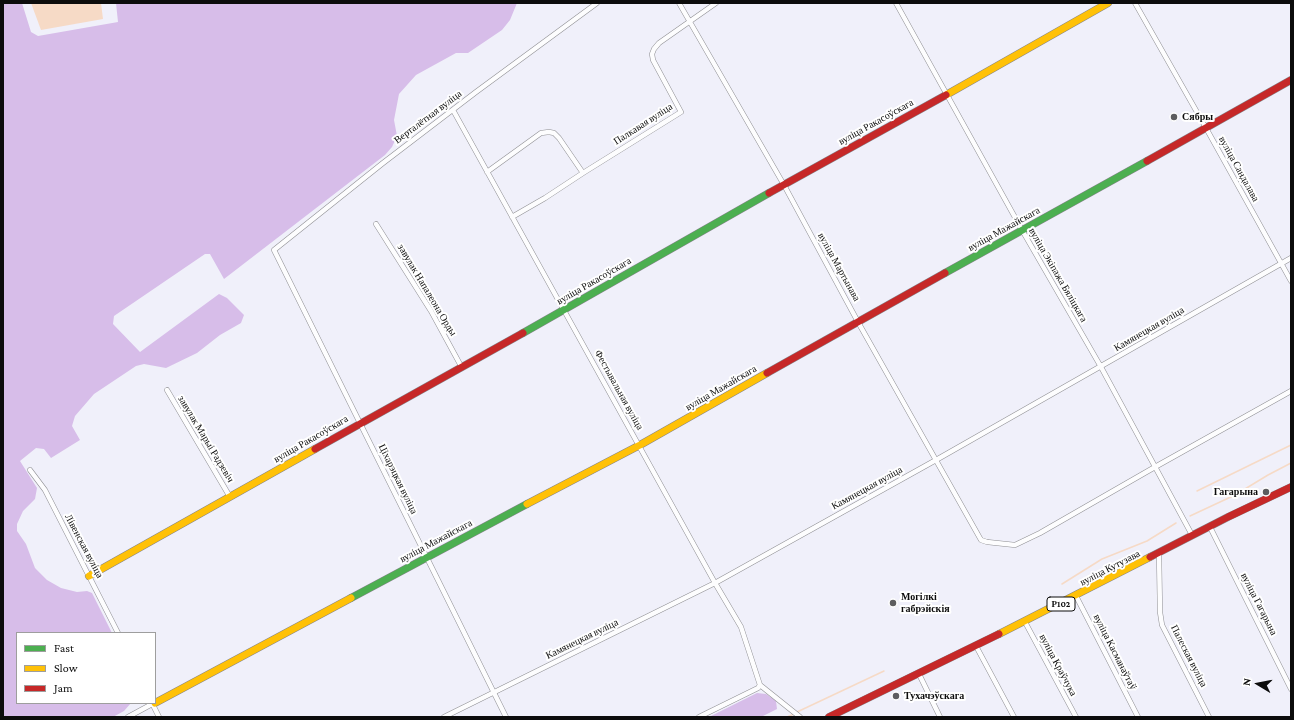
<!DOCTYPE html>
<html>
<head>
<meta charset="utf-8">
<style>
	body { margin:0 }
	#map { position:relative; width:1294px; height:720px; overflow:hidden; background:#f0f0fa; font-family:"Crimson Pro",serif }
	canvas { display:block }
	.frame { position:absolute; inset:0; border:4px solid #0c0c0c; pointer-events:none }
	.legend { position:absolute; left:16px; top:632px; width:140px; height:72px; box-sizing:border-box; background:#fff; border:1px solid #9e9e9e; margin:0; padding:5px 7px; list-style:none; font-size:12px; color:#0c0c0c }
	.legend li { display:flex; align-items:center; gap:8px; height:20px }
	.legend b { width:20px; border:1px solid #9e9e9e }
	.north { position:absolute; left:1238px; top:664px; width:40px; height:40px; -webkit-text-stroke:3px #fff; paint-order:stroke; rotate:280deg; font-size:11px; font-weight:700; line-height:16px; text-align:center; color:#0c0c0c }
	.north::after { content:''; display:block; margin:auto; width:14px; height:18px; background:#0c0c0c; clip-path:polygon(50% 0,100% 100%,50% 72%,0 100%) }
</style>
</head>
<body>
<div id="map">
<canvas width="1294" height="720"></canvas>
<div class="frame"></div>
<ul class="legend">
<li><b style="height:5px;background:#4caf50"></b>Fast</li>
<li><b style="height:5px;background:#ffc107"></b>Slow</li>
<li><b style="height:5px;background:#c62828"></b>Jam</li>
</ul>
<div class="north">N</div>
</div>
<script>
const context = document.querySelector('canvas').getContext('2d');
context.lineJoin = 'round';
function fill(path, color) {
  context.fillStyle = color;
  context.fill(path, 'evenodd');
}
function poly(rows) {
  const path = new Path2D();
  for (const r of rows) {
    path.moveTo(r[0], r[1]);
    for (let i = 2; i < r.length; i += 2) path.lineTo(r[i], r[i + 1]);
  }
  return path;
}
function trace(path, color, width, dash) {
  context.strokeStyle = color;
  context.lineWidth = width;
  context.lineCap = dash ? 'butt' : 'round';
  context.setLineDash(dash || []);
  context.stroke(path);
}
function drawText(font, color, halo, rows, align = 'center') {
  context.font = font + ' "Crimson Pro",serif';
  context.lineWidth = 4;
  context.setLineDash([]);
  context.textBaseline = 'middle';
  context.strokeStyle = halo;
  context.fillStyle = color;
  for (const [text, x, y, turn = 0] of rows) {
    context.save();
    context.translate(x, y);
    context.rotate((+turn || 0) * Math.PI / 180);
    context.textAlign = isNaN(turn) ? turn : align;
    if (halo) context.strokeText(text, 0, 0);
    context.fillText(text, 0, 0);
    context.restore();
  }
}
const forest = poly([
	[3,3,22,3,31,32,38,36,118,22,116,3,517,3,510,20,502,30,468,53,456,53,416,75,399,94,394,120,397,136,392,147,385,155,224,279,210,254,205,254,114,316,113,324,140,352,219,294,227,298,244,315,241,323,220,335,197,353,166,368,144,364,136,366,94,394,75,416,72,426,80,440,51,458,44,449,36,448,20,461,37,488,35,499,23,511,17,524,17,531,26,544,35,568,47,580,61,588,77,592,87,591,92,593,112,633,17,633,17,703,131,703,124,711,113,717,3,717],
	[757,693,766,694,776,701,777,709,761,717,709,717]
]);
const water = poly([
	[31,3,101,3,103,19,41,30]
]);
const stream = poly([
	[1197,491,1291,445],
	[1190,516,1235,495,1268,475,1291,463],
	[1062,584,1102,559,1147,541,1176,523],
	[797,712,884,671],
	[787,717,794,714]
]);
const street = poly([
	[679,3,784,185,858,322,981,540,987,542,1015,545,1040,533,1155,467,1291,391],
	[896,3,1022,230,1101,367,1192,535],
	[1135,3,1206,128,1291,281],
	[453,110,715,583,741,627,760,685,758,688,699,717],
	[487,172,541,133,549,132,554,133,559,138,583,173],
	[512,217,545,198,583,173,681,112,653,60,652,54,654,49,659,43,716,3],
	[376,224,431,311,461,366],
	[167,390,230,497],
	[30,470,45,490,118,633],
	[1210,527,1291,689],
	[1159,553,1160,612,1162,625,1209,717],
	[1076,596,1138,717],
	[1025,622,1076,717],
	[976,646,1014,717],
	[919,674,940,717],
	[760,685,800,717],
	[152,703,159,717],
	[128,717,154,703],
	[444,717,715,583,936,460,1291,258],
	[506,717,274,250,383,163,476,92,597,3]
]);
const fast = poly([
	[945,273,1147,161],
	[523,333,769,193],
	[351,598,527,504]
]);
const slow = poly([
	[946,95,1108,3],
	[527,504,640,445,767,373],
	[89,576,315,449],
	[999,634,1150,557],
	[155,703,351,598]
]);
const jam = poly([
	[1147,161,1291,80],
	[769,193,946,95],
	[767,373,945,273],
	[315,449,523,333],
	[1150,557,1228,517,1291,487],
	[829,717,999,634]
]);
const markers = [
	[1174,117,4,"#5c5c5f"],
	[1266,492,4,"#5c5c5f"],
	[893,603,4,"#5c5c5f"],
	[896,696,4,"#5c5c5f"]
];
const shields = [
	[1061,604,28]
];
const shieldNames = [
	["Р102",1061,604]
];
const streetNames = [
	["Верталётная вуліца",428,117,-37],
	["вуліца Ракасоўскага",876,122,-29],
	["Палкавая вуліца",643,124,-33],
	["вуліца Сандалава",1239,169,61],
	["вуліца Мажайскага",1004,229,-29],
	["вуліца Мартынава",839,267,61],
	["вуліца Экіпажа Бяліцкага",1058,275,60],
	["вуліца Ракасоўскага",594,281,-30],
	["завулак Напалеона Орды",427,290,59],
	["Камянецкая вуліца",1149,329,-30],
	["вуліца Мажайскага",721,388,-30],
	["Фестывальная вуліца",619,390,61],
	["завулак Марыі Радзевіч",206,439,59],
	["вуліца Ракасоўскага",311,439,-30],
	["Ціхарэцкая вуліца",398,479,64],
	["Камянецкая вуліца",867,488,-29],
	["вуліца Мажайскага",436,541,-28],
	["Лівенская вуліца",84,546,62],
	["вуліца Кутузава",1110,568,-27],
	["вуліца Гагарына",1259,604,63],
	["Камянецкая вуліца",582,639,-26],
	["вуліца Касманаўтаў",1115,652,63],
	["Палеская вуліца",1189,656,63],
	["вуліца Краўчука",1058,665,62]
];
const poiNames = [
	["Сябры",1182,117],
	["Гагарына",1258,492,"right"],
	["Могілкі",901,597],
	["габрэйскія",901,609],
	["Тухачэўскага",904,696]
];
fill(forest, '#d7bde9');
fill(water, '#f6dac6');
trace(stream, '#f6dac6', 1.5);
trace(street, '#8f8f93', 5.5);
trace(fast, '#85858a', 8);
trace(slow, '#85858a', 8);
trace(jam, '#85858a', 8);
trace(street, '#fdfdfe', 4.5);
trace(fast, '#4caf50', 7);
trace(slow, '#ffc107', 7);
trace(jam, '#c62828', 7);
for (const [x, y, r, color] of markers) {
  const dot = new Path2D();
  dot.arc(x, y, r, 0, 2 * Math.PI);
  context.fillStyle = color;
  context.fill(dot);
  trace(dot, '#fff', 1.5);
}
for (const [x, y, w] of shields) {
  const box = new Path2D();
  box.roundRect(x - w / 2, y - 7, w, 14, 3);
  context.fillStyle = '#fff';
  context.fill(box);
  trace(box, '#0c0c0c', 1);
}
drawText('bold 9px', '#0c0c0c', null, shieldNames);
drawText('10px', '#0c0c0c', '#fff', streetNames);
drawText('bold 10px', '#0c0c0c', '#fff', poiNames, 'left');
</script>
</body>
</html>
